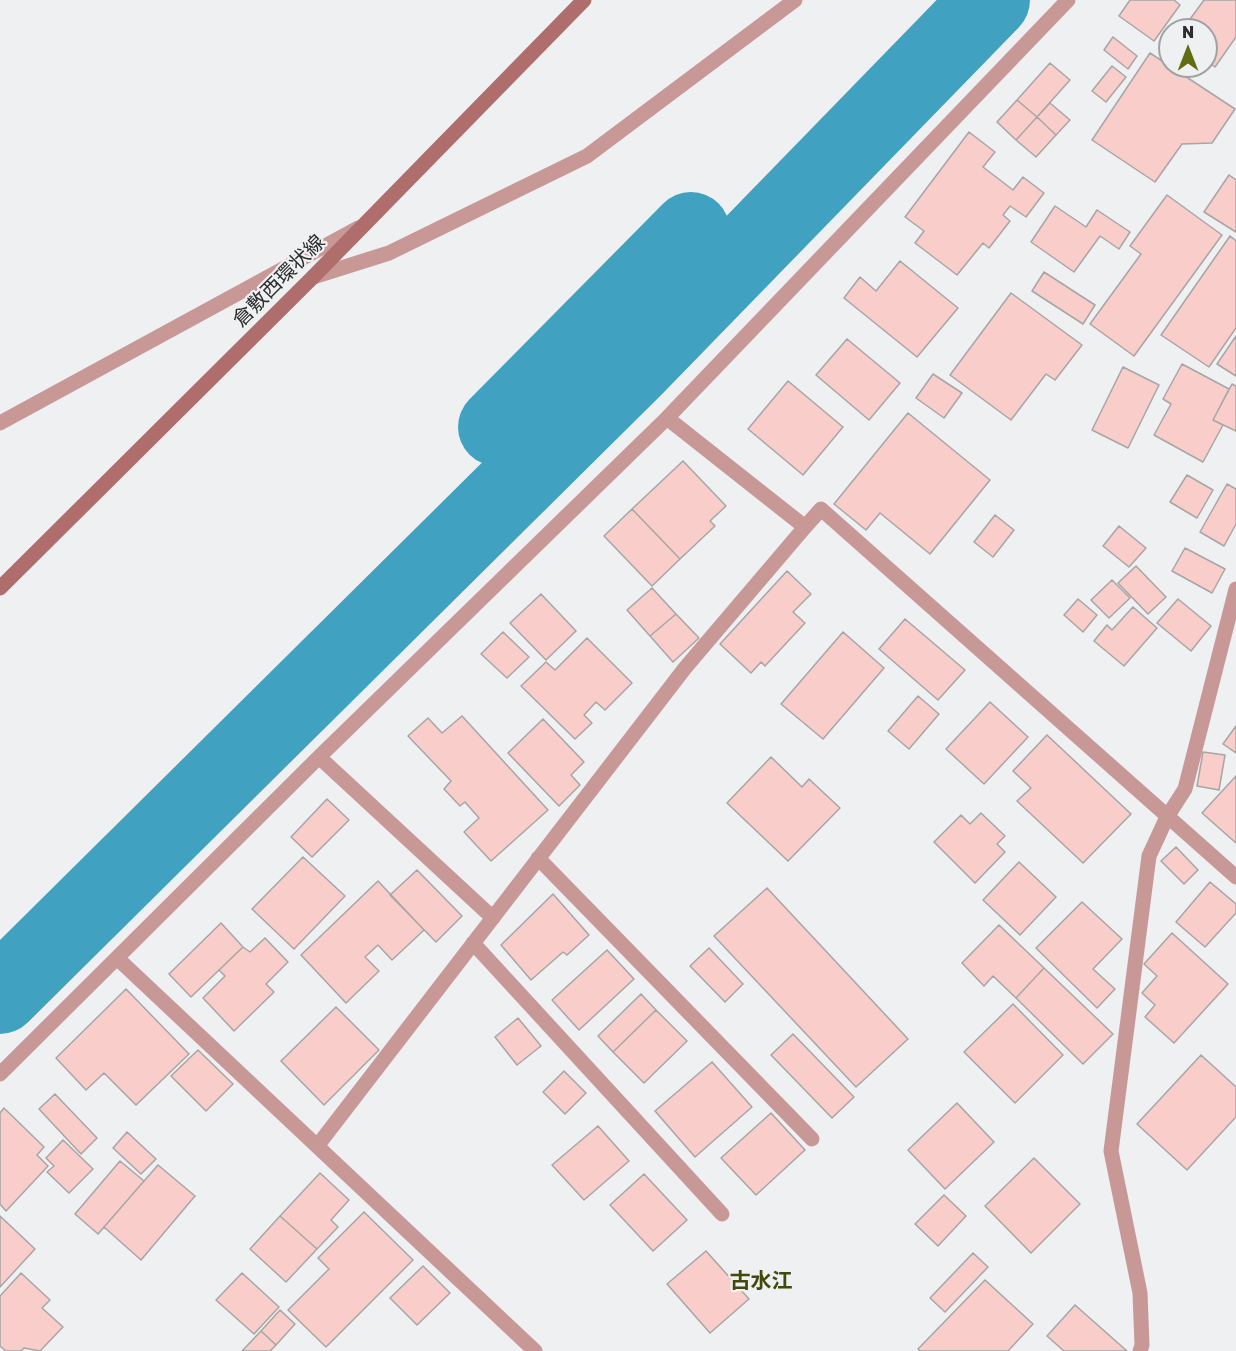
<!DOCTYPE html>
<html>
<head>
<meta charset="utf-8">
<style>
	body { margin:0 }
	#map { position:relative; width:1236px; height:1351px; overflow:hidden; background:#eef0f2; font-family:"Golos Text",sans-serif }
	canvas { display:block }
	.north { position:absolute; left:1158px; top:18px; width:60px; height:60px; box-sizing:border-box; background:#eef0f2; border:2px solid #a1a2a4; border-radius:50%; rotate:0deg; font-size:16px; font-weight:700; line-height:24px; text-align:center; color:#2d2d2e }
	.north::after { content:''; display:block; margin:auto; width:21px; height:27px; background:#636c13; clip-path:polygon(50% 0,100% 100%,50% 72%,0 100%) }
</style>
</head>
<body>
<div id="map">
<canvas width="1236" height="1351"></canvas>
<div class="north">N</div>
</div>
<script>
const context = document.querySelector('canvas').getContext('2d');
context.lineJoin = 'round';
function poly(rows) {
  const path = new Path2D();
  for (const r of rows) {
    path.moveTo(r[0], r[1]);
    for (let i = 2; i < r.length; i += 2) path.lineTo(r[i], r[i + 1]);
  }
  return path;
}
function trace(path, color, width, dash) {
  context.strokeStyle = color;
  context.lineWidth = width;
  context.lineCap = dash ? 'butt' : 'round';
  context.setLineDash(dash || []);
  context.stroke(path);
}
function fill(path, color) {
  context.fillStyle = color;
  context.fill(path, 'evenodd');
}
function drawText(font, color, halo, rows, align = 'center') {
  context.font = font + ' "Golos Text","Noto Sans JP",sans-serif';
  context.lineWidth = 4.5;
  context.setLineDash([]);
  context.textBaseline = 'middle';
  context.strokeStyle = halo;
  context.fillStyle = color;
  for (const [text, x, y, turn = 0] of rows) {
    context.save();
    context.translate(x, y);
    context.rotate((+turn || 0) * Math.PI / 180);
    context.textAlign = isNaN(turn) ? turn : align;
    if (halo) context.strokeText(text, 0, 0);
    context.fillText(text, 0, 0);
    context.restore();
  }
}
const river = poly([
	[497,427,691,231],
	[0,995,634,367,991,0]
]);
const building = poly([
	[1130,0,1174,0,1180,5,1154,41,1119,16,1130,0],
	[1204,0,1236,0,1236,37,1215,67,1206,61,1206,30,1182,30,1204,0],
	[1113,37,1137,56,1128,69,1104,50,1113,37],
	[1150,53,1235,109,1212,143,1182,144,1155,182,1092,140,1150,53],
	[1050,63,1070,80,1037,117,1017,100,1050,63],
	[1112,66,1126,77,1106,102,1092,91,1112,66],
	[1017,100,1037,117,1016,140,997,122,1017,100],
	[1050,103,1070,120,1056,135,1037,117,1050,103],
	[1037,117,1056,135,1036,157,1016,140,1037,117],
	[969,132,995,152,983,167,1013,190,1023,177,1044,193,1026,217,1010,206,1003,215,1010,221,989,248,983,243,957,275,915,243,924,231,905,217,969,132],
	[1229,175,1236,180,1236,232,1204,212,1229,175],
	[1167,195,1222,235,1134,356,1090,324,1141,254,1130,246,1167,195],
	[1055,206,1086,227,1097,210,1130,232,1119,249,1100,236,1074,272,1031,242,1055,206],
	[1230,236,1236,241,1236,328,1209,367,1161,335,1230,236],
	[900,261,958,308,917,357,844,298,860,277,876,291,900,261],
	[1044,272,1095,305,1083,324,1032,291,1044,272],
	[1011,293,1082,345,1055,380,1046,374,1011,420,950,375,1011,293],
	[1236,336,1236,376,1217,364,1236,336],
	[847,339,900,383,869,420,816,375,847,339],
	[1182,364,1229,389,1213,420,1223,425,1203,462,1154,435,1171,404,1163,399,1182,364],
	[1123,367,1159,385,1128,448,1092,430,1123,367],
	[933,374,962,393,944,418,916,398,933,374],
	[788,381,843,427,803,475,748,429,788,381],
	[1232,384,1236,386,1236,431,1213,420,1232,384],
	[908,413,990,480,930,554,880,513,866,530,834,504,908,413],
	[683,461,726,506,710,521,715,526,680,559,632,509,683,461],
	[1187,475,1213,490,1197,518,1170,502,1187,475],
	[1227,484,1236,489,1236,524,1224,546,1200,532,1227,484],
	[632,509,680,559,652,586,604,536,632,509],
	[995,515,1014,530,993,557,974,542,995,515],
	[1119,526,1146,548,1129,567,1103,546,1119,526],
	[1185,548,1225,569,1212,593,1172,571,1185,548],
	[1136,566,1166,597,1148,614,1118,583,1136,566],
	[787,571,811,594,793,612,805,623,765,666,761,662,751,673,720,644,787,571],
	[1112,580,1130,598,1109,618,1091,600,1112,580],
	[652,588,676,614,650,636,627,610,652,588],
	[541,594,576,631,546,660,510,623,541,594],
	[1078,599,1097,615,1083,632,1064,615,1078,599],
	[1178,599,1211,626,1191,651,1157,623,1178,599],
	[1133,607,1157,628,1124,666,1094,641,1107,625,1112,630,1133,607],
	[676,614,699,638,673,662,650,636,676,614],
	[905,619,965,670,938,700,879,649,905,619],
	[503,632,529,657,507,678,481,654,503,632],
	[843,632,884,668,823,739,781,704,843,632],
	[587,638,632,683,605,710,596,702,584,715,592,723,575,739,521,686,546,662,555,670,587,638],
	[918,696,939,714,909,749,888,731,918,696],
	[990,702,1028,737,984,784,946,749,990,702],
	[462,716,548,810,491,861,464,832,479,818,465,802,460,806,444,789,451,781,408,736,428,718,442,733,462,716],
	[543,719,584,762,571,775,580,785,559,806,508,753,543,719],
	[1236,726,1236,753,1223,744,1236,726],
	[1047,735,1131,814,1083,863,1017,801,1031,788,1013,771,1047,735],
	[1203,752,1225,755,1219,790,1197,786,1203,752],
	[771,757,802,787,809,779,840,808,788,861,727,803,771,757],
	[1236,776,1236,843,1202,813,1236,776],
	[327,799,349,820,312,857,291,837,327,799],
	[981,813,1005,836,997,844,1005,852,975,883,934,842,961,815,970,824,981,813],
	[1176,847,1198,870,1184,884,1161,861,1176,847],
	[303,857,345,896,294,949,252,909,303,857],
	[1019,862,1056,897,1020,935,983,900,1019,862],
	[417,870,462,916,436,942,390,895,417,870],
	[378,881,424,930,392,960,378,945,365,957,379,971,346,1003,301,955,378,881],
	[1210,882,1236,904,1236,913,1205,947,1176,922,1210,882],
	[767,888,908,1039,856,1087,714,936,767,888],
	[553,894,589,935,567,955,563,952,531,980,501,945,553,894],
	[1082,902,1122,939,1093,969,1115,989,1097,1008,1036,948,1082,902],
	[221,923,243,947,191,997,169,974,221,923],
	[999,925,1044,968,1016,998,993,976,984,986,962,963,999,925],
	[1172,933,1228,984,1174,1043,1145,1017,1155,1005,1142,993,1157,976,1144,964,1172,933],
	[265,938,288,962,266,984,274,992,234,1031,203,998,225,976,219,970,243,947,250,952,265,938],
	[709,948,743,984,725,1002,690,966,709,948],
	[607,950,634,979,579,1030,552,1000,607,950],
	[1044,968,1113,1034,1083,1064,1016,998,1044,968],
	[126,989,189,1054,136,1105,104,1073,86,1090,56,1058,126,989],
	[641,994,656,1010,613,1052,598,1036,641,994],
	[1013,1004,1063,1055,1015,1103,964,1052,1013,1004],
	[336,1007,379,1050,324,1105,281,1061,336,1007],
	[656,1010,687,1041,644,1083,613,1052,656,1010],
	[518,1018,541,1046,517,1065,495,1037,518,1018],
	[793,1034,854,1097,832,1118,771,1055,793,1034],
	[198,1050,233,1084,206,1111,171,1076,198,1050],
	[1201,1055,1236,1087,1236,1117,1187,1170,1137,1124,1201,1055],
	[712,1062,752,1107,695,1157,655,1111,712,1062],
	[564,1071,586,1093,565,1114,543,1092,564,1071],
	[55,1094,97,1138,81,1154,39,1109,55,1094],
	[957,1103,994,1142,945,1189,908,1150,957,1103],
	[4,1108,44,1147,37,1155,48,1166,6,1211,0,1204,0,1113,4,1108],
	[771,1113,805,1150,756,1195,721,1158,771,1113],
	[598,1126,629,1161,584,1200,552,1165,598,1126],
	[127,1132,156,1159,141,1174,113,1148,127,1132],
	[63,1140,93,1169,69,1193,47,1172,54,1166,46,1158,63,1140],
	[1034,1158,1080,1204,1031,1253,985,1206,1034,1158],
	[120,1161,144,1181,98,1234,75,1214,120,1161],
	[158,1165,195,1196,141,1260,104,1227,158,1165],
	[320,1173,349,1200,331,1220,338,1227,317,1249,280,1216,320,1173],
	[644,1174,687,1220,653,1251,610,1205,644,1174],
	[944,1195,966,1216,938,1246,915,1224,944,1195],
	[364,1212,413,1260,326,1347,288,1310,329,1269,318,1258,364,1212],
	[0,1216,35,1249,0,1287,0,1216],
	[280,1216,317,1249,286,1282,250,1249,280,1216],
	[706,1251,749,1299,710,1333,667,1284,706,1251],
	[973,1253,988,1267,945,1312,930,1298,973,1253],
	[423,1266,450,1293,417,1325,390,1298,423,1266],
	[21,1273,50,1300,42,1308,63,1327,40,1351,24,1348,21,1351,6,1351,0,1346,0,1296,21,1273],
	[242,1273,279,1307,254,1334,216,1300,242,1273],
	[985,1280,1033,1324,1008,1351,920,1351,918,1349,985,1280],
	[1075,1305,1127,1351,1064,1351,1047,1336,1075,1305],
	[280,1310,295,1324,276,1345,261,1331,280,1310],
	[261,1331,276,1345,270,1351,242,1351,261,1331]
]);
const service = poly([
	[0,423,358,228]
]);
const minor = poly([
	[313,277,389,253,587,156,795,0],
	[667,418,805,527,821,509,1236,877],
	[319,757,493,918],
	[538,858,812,1139],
	[473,943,722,1214],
	[117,958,535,1351],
	[0,1074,319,757,667,418,1068,0],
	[318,1145,685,668,805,527],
	[1140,1351,1142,1345,1140,1293,1111,1151,1149,856,1167,817,1185,789,1236,589]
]);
const secondary = poly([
	[0,588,313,277,584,0]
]);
const streetNames = [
	["倉敷西環状線",279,281,-45]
];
const neighbourhoodNames = [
	["古水江",761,1281]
];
trace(river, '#41a1c0', 78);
fill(building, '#f9cdca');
trace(building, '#a8a5a5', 1.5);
trace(service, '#c79896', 15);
trace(minor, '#c79896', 15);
trace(secondary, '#af6d6b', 15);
drawText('20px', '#2d2d2e', '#eef0f2', streetNames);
drawText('bold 21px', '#43490e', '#eef0f2', neighbourhoodNames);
</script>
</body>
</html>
